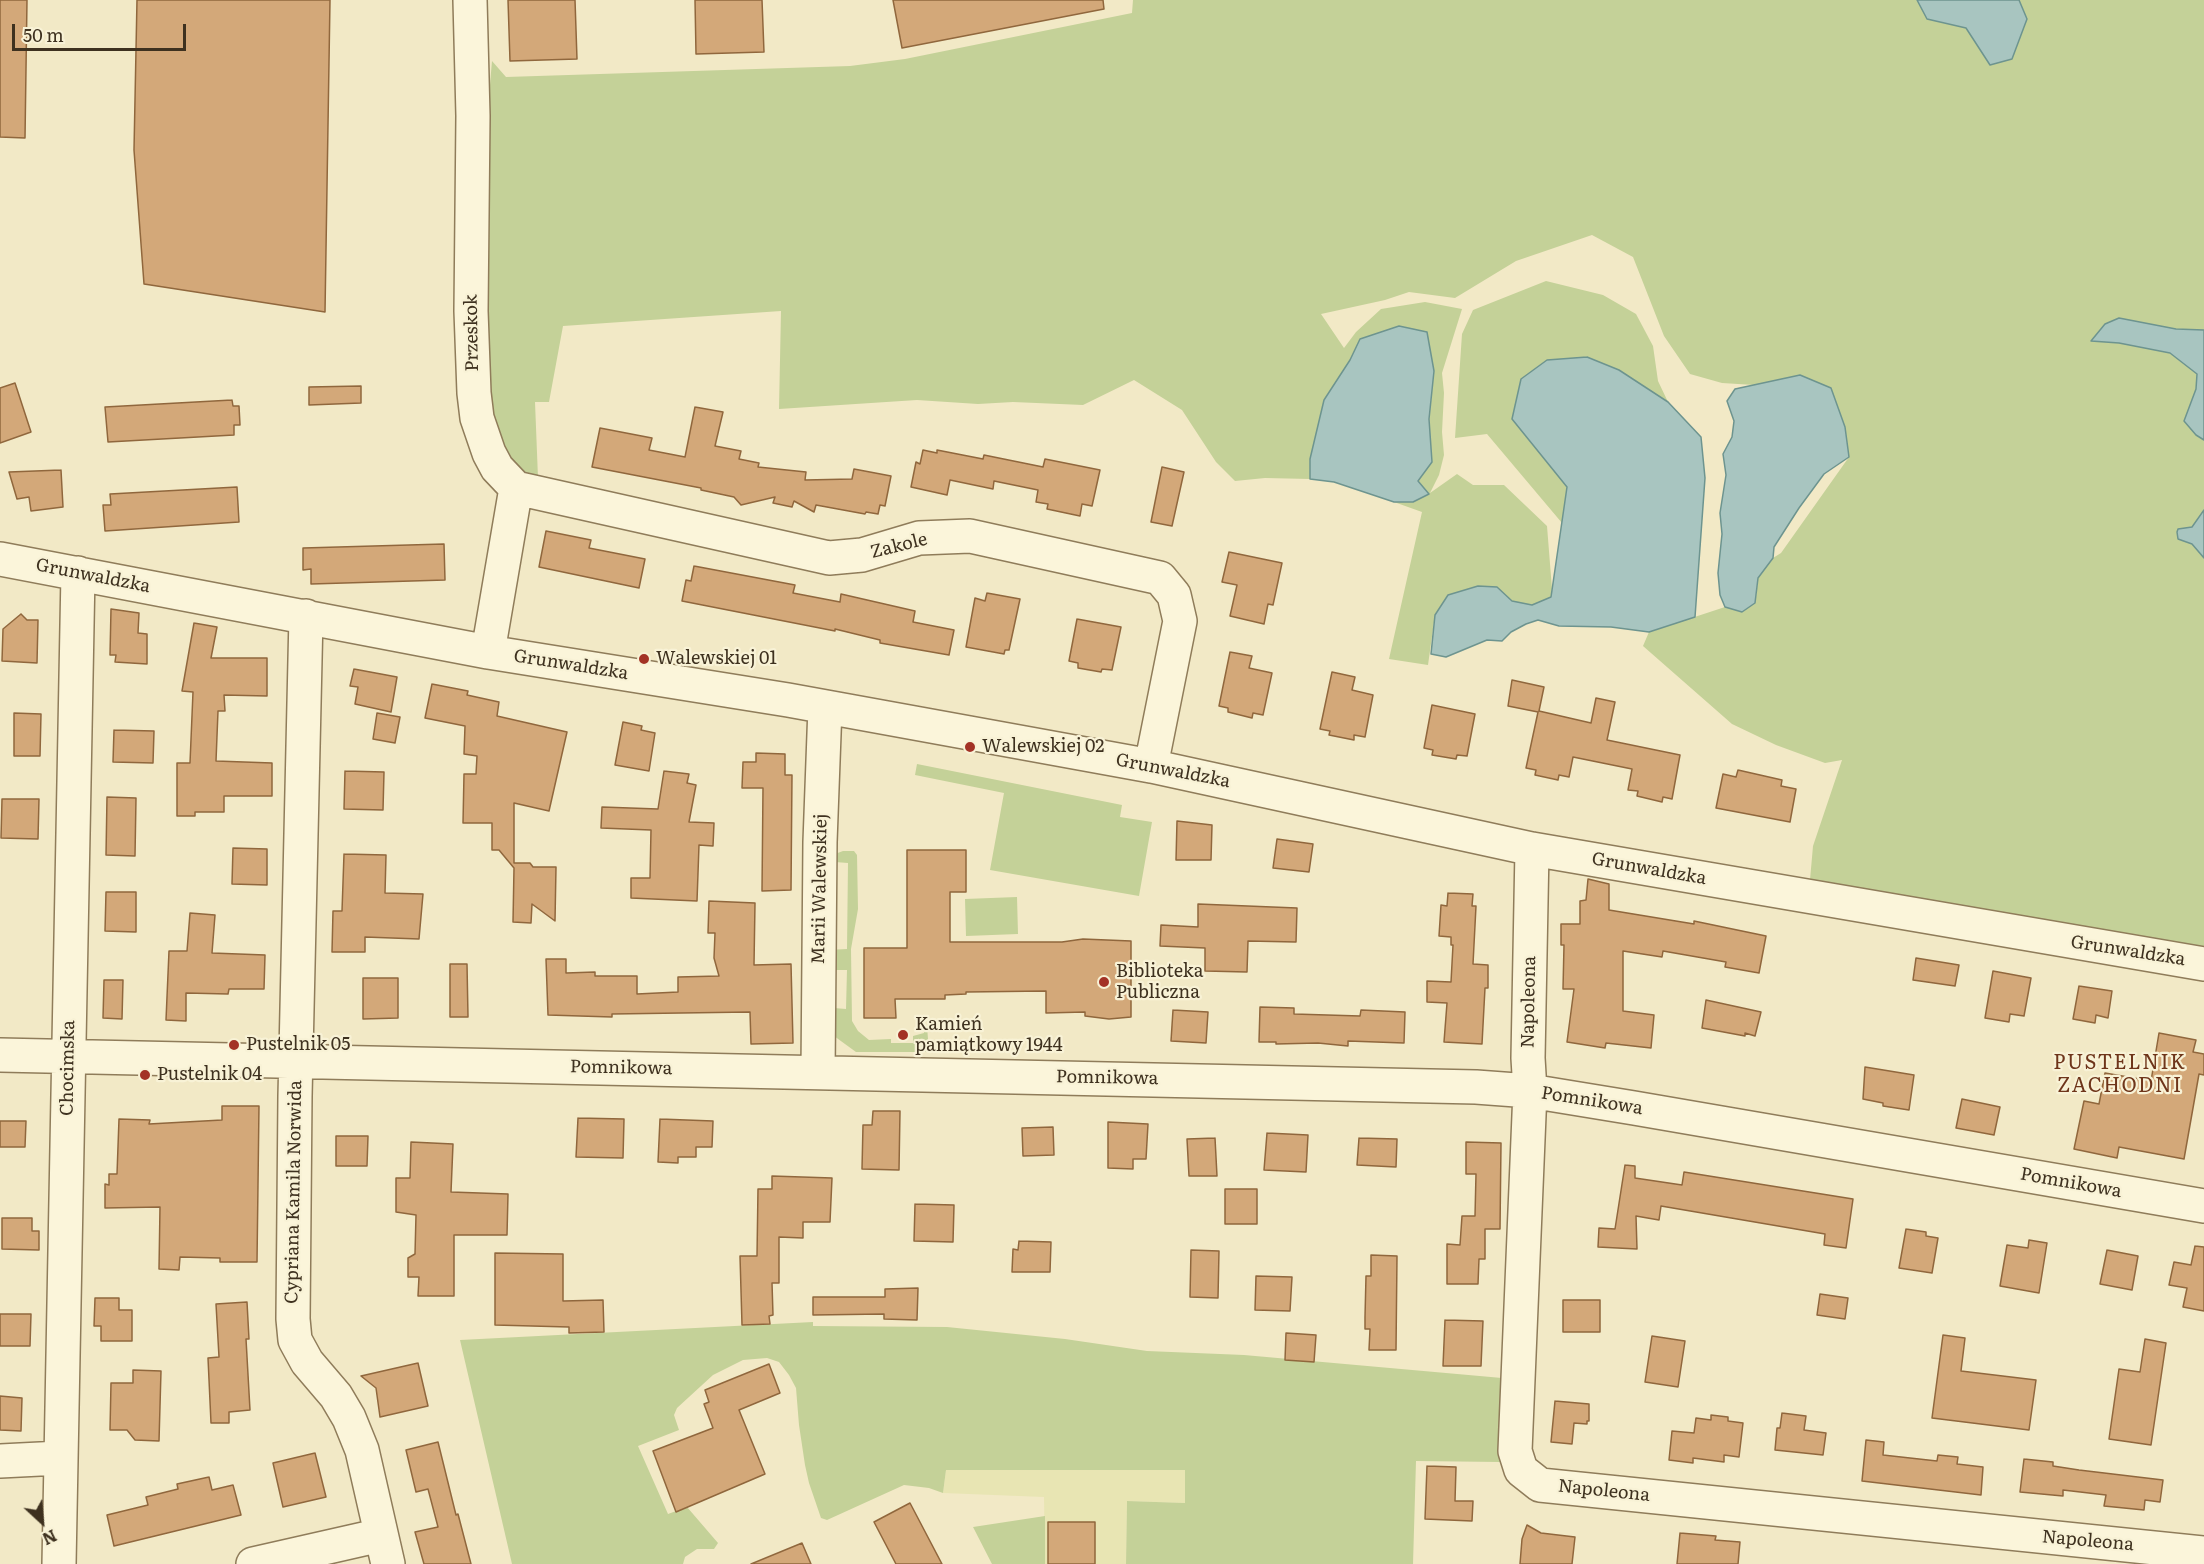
<!DOCTYPE html>
<html>
<head>
<meta charset="utf-8">
<style>
	body { margin:0 }
	#map { position:relative; width:2204px; height:1564px; overflow:hidden; background:#f2e9c6; font-family:Literata,serif }
	canvas { display:block }
	.north { position:absolute; left:12px; top:1492px; width:60px; height:60px; -webkit-text-stroke:4px #f8f2d6; paint-order:stroke; rotate:154deg; font-size:16px; font-weight:700; line-height:24px; text-align:center; color:#3e311f }
	.north::after { content:''; display:block; margin:auto; width:21px; height:27px; background:#3e311f; clip-path:polygon(50% 0,100% 100%,50% 72%,0 100%) }
	.scale { position:absolute; left:12px; top:24px; width:174px; height:27px; box-sizing:border-box; border:3px solid #3e311f; border-top:0; padding-left:8px; font-size:18px; line-height:21px; white-space:nowrap; color:#3e311f; -webkit-text-stroke:4px #f8f2d6; paint-order:stroke }
</style>
</head>
<body>
<div id="map">
<canvas width="2204" height="1564"></canvas>
<div class="north">N</div>
<div class="scale">50 m</div>
</div>
<script>
const context = document.querySelector('canvas').getContext('2d');
context.lineJoin = 'round';
function fill(path, color) {
  context.fillStyle = color;
  context.fill(path, 'evenodd');
}
function poly(rows) {
  const path = new Path2D();
  for (const r of rows) {
    path.moveTo(r[0], r[1]);
    for (let i = 2; i < r.length; i += 2) path.lineTo(r[i], r[i + 1]);
  }
  return path;
}
function trace(path, color, width, dash) {
  context.strokeStyle = color;
  context.lineWidth = width;
  context.lineCap = dash ? 'butt' : 'round';
  context.setLineDash(dash || []);
  context.stroke(path);
}
function drawText(font, color, halo, rows, align = 'center') {
  context.font = font + ' Literata,serif';
  context.lineWidth = 4.5;
  context.setLineDash([]);
  context.textBaseline = 'middle';
  context.strokeStyle = halo;
  context.fillStyle = color;
  for (const [text, x, y, turn = 0] of rows) {
    context.save();
    context.translate(x, y);
    context.rotate((+turn || 0) * Math.PI / 180);
    context.textAlign = isNaN(turn) ? turn : align;
    if (halo) context.strokeText(text, 0, 0);
    context.fillText(text, 0, 0);
    context.restore();
  }
}
const farmland = poly([
	[946,1470,1186,1470,1185,1503,1127,1501,1126,1564,1045,1564,1044,1497,943,1493]
]);
const green = poly([
	[1133,0,1917,0,1927,19,1966,28,2027,20,2019,0,2204,0,2204,330,2176,329,2119,318,2105,324,2092,340,2119,343,2170,353,2197,374,2196,389,2184,421,2196,435,2204,440,2204,510,2192,527,2178,529,2178,539,2192,544,2204,558,2204,950,1810,880,1813,846,1842,760,1825,763,1776,745,1732,724,1643,646,1649,632,1725,607,1742,612,1756,597,1758,578,1773,558,1781,553,1849,457,1845,427,1800,375,1754,385,1722,383,1690,374,1664,336,1633,257,1592,235,1516,261,1455,298,1409,292,1385,300,1321,314,1344,348,1356,332,1381,309,1425,302,1462,309,1442,373,1444,393,1442,432,1444,455,1439,475,1430,493,1457,474,1473,485,1504,485,1547,526,1552,589,1551,597,1532,605,1512,601,1497,587,1435,615,1428,665,1389,659,1422,512,1394,502,1413,502,1418,481,1432,462,1429,419,1434,371,1360,340,1310,459,1310,479,1265,478,1235,481,1216,462,1182,410,1134,380,1083,405,1013,402,978,404,917,400,779,409,781,311,563,326,549,402,535,402,538,478,520,474,485,417,485,143,492,61,506,77,850,66,905,59,1132,13],
	[1546,281,1603,295,1636,314,1653,346,1658,381,1668,402,1619,370,1512,419,1567,487,1562,523,1487,434,1455,438,1462,334,1473,310],
	[917,764,1122,805,1120,817,1152,822,1139,896,990,870,1004,793,915,775],
	[843,851,854,851,857,855,858,909,851,949,852,1021,858,1031,869,1040,891,1039,891,1043,913,1043,913,1036,924,1033,927,1026,929,1052,856,1052,834,1036,834,1008,846,1009,847,970,828,970,828,950,847,949,848,863,835,862,835,854],
	[1017,897,1018,934,966,936,965,899],
	[813,1322,813,1326,947,1327,1065,1339,1147,1351,1244,1355,1502,1378,1500,1462,1416,1461,1413,1564,1126,1564,1127,1501,1185,1503,1185,1470,946,1470,943,1493,929,1488,904,1485,827,1520,821,1518,809,1483,805,1465,799,1425,796,1388,789,1375,779,1362,767,1358,743,1360,713,1375,677,1408,674,1415,679,1430,638,1446,668,1514,687,1507,718,1543,714,1549,697,1549,685,1557,683,1564,512,1564,460,1340],
	[1045,1516,1045,1564,992,1564,973,1527]
]);
const water = poly([
	[1917,0,2019,0,2027,19,2012,59,1990,65,1966,28,1927,19,1917,0],
	[2119,318,2176,329,2204,330,2204,440,2196,435,2184,421,2196,389,2197,374,2170,353,2119,343,2091,341,2105,324,2119,318],
	[1399,326,1427,332,1434,371,1429,419,1432,462,1418,481,1429,494,1413,502,1394,502,1334,482,1310,479,1310,459,1324,400,1350,360,1360,339,1399,326],
	[1587,357,1619,370,1668,402,1701,437,1705,478,1695,617,1649,632,1611,627,1559,626,1538,620,1526,624,1511,632,1502,641,1487,640,1446,657,1431,654,1435,615,1448,595,1478,586,1497,587,1512,601,1532,605,1551,597,1567,487,1512,419,1521,379,1547,360,1587,357],
	[1800,375,1831,388,1845,427,1849,457,1824,474,1799,508,1774,547,1773,558,1758,578,1755,603,1742,612,1725,607,1720,595,1718,573,1722,534,1720,513,1726,475,1723,454,1732,437,1734,421,1727,401,1735,389,1800,375],
	[2204,510,2204,558,2192,544,2178,539,2177,532,2178,529,2192,527,2204,510]
]);
const building = poly([
	[0,0,27,0,25,138,0,137,0,0],
	[137,0,330,0,325,312,144,284,134,150,137,0],
	[508,0,575,0,577,59,510,61,508,0],
	[695,0,762,0,764,52,696,54,695,0],
	[893,0,1103,0,1104,9,902,48,893,0],
	[15,383,31,432,0,443,0,388,15,383],
	[361,386,361,403,309,405,309,387,361,386],
	[232,400,233,406,239,406,240,425,234,425,234,435,108,442,105,407,232,400],
	[695,407,723,412,715,446,741,451,739,459,759,463,758,467,806,472,805,480,852,479,854,469,891,476,885,506,880,505,878,514,866,512,865,514,816,505,814,512,794,501,792,507,773,503,775,497,741,505,734,497,701,490,701,488,592,467,600,428,652,438,649,450,685,457,695,407],
	[923,450,937,453,937,450,983,459,984,455,1043,467,1045,459,1100,470,1092,506,1082,504,1080,516,1047,509,1048,504,1036,502,1038,490,994,481,993,489,950,480,947,495,911,487,916,462,920,464,923,450],
	[1162,467,1184,472,1172,526,1151,522,1162,467],
	[61,470,63,507,31,511,29,497,17,499,9,472,61,470],
	[237,487,239,522,105,531,103,505,111,505,110,494,237,487],
	[546,531,591,540,589,548,645,559,639,588,539,567,546,531],
	[444,544,445,580,311,584,311,569,303,570,303,548,444,544],
	[1229,552,1282,563,1273,605,1268,604,1264,624,1230,616,1237,585,1222,582,1229,552],
	[694,566,795,585,793,593,840,602,841,594,915,611,913,622,954,630,949,655,880,643,880,640,835,629,835,631,682,601,686,580,691,581,694,566],
	[987,593,1020,599,1009,650,1005,650,1004,654,966,647,975,598,985,601,987,593],
	[111,609,139,613,138,633,147,634,147,664,115,662,116,655,110,655,111,609],
	[21,614,27,620,38,620,37,663,2,661,3,629,21,614],
	[1077,619,1121,627,1112,670,1102,669,1101,672,1078,668,1078,663,1069,661,1077,619],
	[194,623,217,627,211,658,267,658,267,696,224,695,225,711,218,711,216,761,272,763,272,796,224,796,224,812,195,812,195,816,177,816,177,763,190,763,193,692,182,691,194,623],
	[1230,652,1252,656,1249,668,1272,673,1263,715,1253,713,1252,718,1228,712,1228,708,1219,706,1230,652],
	[354,669,397,677,391,712,355,704,358,687,350,686,354,669],
	[1332,672,1355,677,1352,690,1373,695,1365,737,1354,735,1354,740,1329,735,1330,731,1320,729,1332,672],
	[1512,680,1544,687,1539,711,1591,723,1596,698,1615,702,1607,740,1680,755,1672,799,1663,797,1662,802,1637,796,1638,791,1628,790,1632,769,1573,757,1569,777,1559,775,1558,780,1535,775,1536,770,1526,768,1538,712,1508,706,1512,680],
	[432,684,468,691,467,695,499,702,497,716,567,732,549,811,514,803,514,863,530,863,533,867,556,867,555,921,532,904,531,923,513,922,514,868,499,850,492,850,492,823,463,823,464,774,476,774,477,756,464,754,465,726,425,718,432,684],
	[1432,705,1475,714,1467,756,1457,755,1456,759,1432,755,1433,750,1424,748,1432,705],
	[14,713,41,714,40,756,14,756,14,713],
	[377,713,400,717,395,743,373,739,377,713],
	[623,722,642,726,641,730,655,733,649,771,615,765,623,722],
	[114,730,154,731,153,763,113,762,114,730],
	[756,753,785,754,785,775,792,775,791,890,762,891,763,788,742,788,743,762,756,762,756,753],
	[1738,770,1782,780,1781,786,1796,789,1790,822,1716,808,1723,774,1736,777,1738,770],
	[345,771,384,772,383,810,344,809,345,771],
	[664,771,689,774,687,783,696,785,689,822,714,823,713,846,699,845,697,901,631,898,631,878,650,878,651,830,601,828,602,807,658,809,664,771],
	[107,797,136,798,135,856,106,855,107,797],
	[2,799,39,799,38,839,1,838,2,799],
	[1177,821,1212,825,1211,860,1176,860,1177,821],
	[1277,839,1313,844,1309,872,1273,868,1277,839],
	[233,848,267,849,267,885,232,884,233,848],
	[907,850,966,850,966,892,950,892,950,942,1062,942,1083,939,1131,941,1131,1017,1109,1019,1085,1016,1085,1012,1046,1013,1046,991,966,992,966,994,945,995,945,999,895,999,896,1018,864,1018,864,948,907,948,907,850],
	[344,854,386,855,385,893,423,894,419,939,365,937,365,952,332,952,333,911,342,911,344,854],
	[1588,879,1609,884,1609,910,1694,924,1694,921,1766,936,1759,973,1725,967,1726,962,1663,951,1662,957,1623,951,1623,1011,1654,1015,1651,1048,1606,1043,1605,1048,1567,1042,1574,989,1563,989,1564,945,1561,945,1561,924,1580,924,1580,901,1586,900,1588,879],
	[106,892,136,892,136,932,105,931,106,892],
	[1448,893,1473,894,1472,906,1476,906,1473,964,1488,965,1488,988,1485,988,1482,1044,1444,1042,1447,1003,1427,1002,1427,981,1451,982,1453,945,1451,945,1451,937,1439,936,1441,905,1447,906,1448,893],
	[709,901,755,903,754,965,791,964,793,1043,751,1044,750,1012,612,1014,612,1017,548,1015,546,959,566,959,566,973,595,972,595,976,637,976,637,994,678,992,678,977,719,976,714,958,715,933,708,933,709,901],
	[1198,904,1297,908,1296,942,1248,941,1247,972,1205,971,1205,948,1160,946,1161,925,1198,927,1198,904],
	[190,913,215,915,212,953,265,955,264,989,229,989,228,994,186,993,186,1021,166,1020,169,951,187,951,190,913],
	[1916,958,1959,965,1955,986,1913,980,1916,958],
	[450,964,467,964,468,1017,450,1017,450,964],
	[1993,971,2031,978,2024,1016,2010,1014,2009,1022,1985,1018,1993,971],
	[363,978,398,978,398,1018,363,1019,363,978],
	[104,980,123,980,122,1019,103,1018,104,980],
	[2079,986,2112,991,2108,1018,2096,1015,2095,1023,2073,1019,2079,986],
	[1706,1000,1761,1012,1755,1036,1745,1033,1745,1036,1702,1028,1706,1000],
	[1260,1007,1294,1008,1294,1014,1360,1016,1361,1010,1405,1012,1404,1043,1348,1041,1348,1046,1318,1043,1276,1044,1276,1042,1259,1042,1260,1007],
	[1173,1010,1208,1012,1206,1043,1171,1041,1173,1010],
	[2159,1033,2196,1040,2193,1052,2204,1054,2204,1075,2199,1074,2184,1159,2119,1147,2117,1158,2074,1149,2084,1101,2099,1104,2105,1073,2151,1081,2159,1033],
	[1865,1067,1914,1075,1909,1110,1883,1106,1883,1103,1863,1099,1865,1067],
	[1962,1099,2000,1107,1994,1135,1956,1128,1962,1099],
	[222,1106,259,1106,257,1262,220,1262,220,1258,180,1257,179,1270,159,1269,160,1207,105,1208,105,1184,109,1185,109,1174,117,1174,119,1119,150,1120,149,1124,222,1120,222,1106],
	[873,1111,900,1111,899,1170,862,1169,863,1125,872,1125,873,1111],
	[578,1118,624,1119,623,1158,576,1157,578,1118],
	[660,1119,713,1121,712,1147,696,1147,696,1157,678,1157,678,1163,658,1162,660,1119],
	[0,1121,26,1121,25,1147,0,1147,0,1121],
	[1108,1122,1148,1124,1146,1159,1133,1159,1133,1169,1108,1168,1108,1122],
	[1053,1127,1054,1155,1023,1156,1022,1128,1053,1127],
	[1267,1133,1308,1135,1306,1172,1264,1170,1267,1133],
	[336,1136,368,1136,367,1166,336,1166,336,1136],
	[1215,1138,1217,1176,1189,1176,1187,1139,1215,1138],
	[1359,1138,1397,1139,1396,1167,1357,1165,1359,1138],
	[411,1142,453,1144,451,1192,508,1194,507,1235,454,1235,454,1296,418,1296,419,1277,408,1277,408,1258,415,1254,416,1215,396,1212,396,1178,410,1178,411,1142],
	[1466,1142,1501,1143,1500,1229,1485,1229,1485,1259,1479,1259,1478,1284,1447,1284,1447,1244,1460,1245,1462,1216,1475,1216,1476,1174,1466,1174,1466,1142],
	[1625,1165,1635,1166,1635,1178,1682,1185,1684,1172,1853,1199,1846,1248,1824,1245,1825,1234,1661,1206,1659,1220,1636,1216,1637,1249,1598,1247,1599,1228,1615,1229,1625,1165],
	[772,1176,832,1178,830,1222,803,1222,803,1238,779,1237,779,1283,772,1283,773,1315,769,1316,770,1324,742,1325,740,1256,757,1256,758,1189,772,1189,772,1176],
	[1225,1189,1257,1189,1257,1224,1225,1224,1225,1189],
	[915,1204,954,1205,953,1242,914,1241,915,1204],
	[2,1218,32,1218,32,1231,39,1231,39,1250,2,1249,2,1218],
	[1906,1229,1926,1232,1926,1236,1938,1238,1932,1273,1899,1268,1906,1229],
	[2029,1240,2047,1243,2039,1293,2000,1286,2007,1245,2028,1248,2029,1240],
	[1019,1241,1051,1242,1050,1272,1012,1272,1013,1249,1018,1250,1019,1241],
	[2195,1246,2204,1247,2204,1311,2183,1307,2187,1288,2169,1285,2174,1262,2191,1265,2195,1246],
	[1191,1250,1219,1251,1218,1298,1190,1297,1191,1250],
	[2107,1250,2138,1256,2132,1290,2100,1284,2107,1250],
	[495,1253,563,1254,563,1301,603,1300,604,1332,569,1333,569,1327,495,1325,495,1253],
	[1371,1255,1397,1256,1396,1350,1369,1350,1370,1329,1365,1329,1365,1317,1366,1276,1371,1276,1371,1255],
	[1256,1276,1292,1277,1290,1311,1255,1310,1256,1276],
	[918,1288,917,1320,884,1319,884,1314,813,1315,813,1297,885,1297,885,1289,918,1288],
	[1820,1294,1848,1298,1845,1319,1817,1315,1820,1294],
	[95,1298,119,1298,119,1310,132,1310,132,1341,101,1341,101,1326,94,1326,95,1298],
	[1563,1300,1600,1300,1600,1332,1563,1332,1563,1300],
	[247,1302,249,1339,246,1339,250,1410,229,1412,229,1423,211,1423,208,1358,219,1357,216,1304,247,1302],
	[0,1314,31,1314,30,1346,0,1346,0,1314],
	[1445,1320,1483,1321,1481,1366,1443,1366,1445,1320],
	[1286,1333,1316,1335,1314,1362,1285,1360,1286,1333],
	[1943,1335,1965,1338,1961,1371,2036,1380,2029,1430,1932,1418,1943,1335],
	[1652,1336,1685,1341,1678,1387,1645,1382,1652,1336],
	[2145,1339,2166,1343,2151,1445,2109,1439,2119,1369,2140,1372,2145,1339],
	[418,1363,428,1406,380,1417,376,1388,361,1376,418,1363],
	[769,1364,780,1393,739,1410,765,1474,676,1512,653,1451,713,1428,704,1404,709,1402,705,1390,769,1364],
	[133,1370,161,1371,159,1441,135,1440,127,1430,110,1430,111,1383,133,1383,133,1370],
	[0,1396,22,1398,21,1431,0,1430,0,1396],
	[1555,1401,1589,1404,1589,1421,1587,1421,1587,1424,1574,1423,1572,1444,1551,1442,1555,1401],
	[1782,1413,1806,1416,1804,1430,1826,1433,1823,1455,1775,1450,1777,1428,1780,1428,1782,1413],
	[1711,1415,1728,1417,1728,1421,1743,1423,1739,1457,1724,1455,1724,1462,1693,1458,1693,1463,1669,1460,1672,1431,1694,1433,1696,1418,1711,1420,1711,1415],
	[1866,1440,1884,1442,1883,1455,1937,1461,1938,1455,1958,1457,1957,1464,1983,1467,1981,1495,1862,1481,1866,1440],
	[438,1442,456,1515,458,1514,471,1564,424,1564,415,1532,438,1527,428,1489,416,1492,406,1450,438,1442],
	[315,1453,326,1497,283,1507,273,1463,315,1453],
	[2024,1459,2053,1462,2053,1466,2079,1470,2163,1480,2160,1502,2145,1500,2144,1510,2104,1506,2106,1495,2063,1490,2063,1496,2020,1492,2024,1459],
	[1427,1466,1456,1467,1455,1501,1473,1501,1472,1521,1425,1519,1427,1466],
	[209,1477,212,1490,233,1485,241,1515,114,1546,107,1515,148,1505,146,1497,178,1489,177,1484,209,1477],
	[910,1503,942,1564,896,1564,874,1522,910,1503],
	[1048,1522,1095,1522,1095,1564,1048,1564,1048,1522],
	[1527,1525,1541,1533,1575,1537,1572,1564,1520,1564,1522,1539,1527,1525],
	[1680,1533,1716,1536,1715,1540,1740,1542,1738,1564,1677,1564,1680,1533],
	[802,1543,811,1564,751,1564,802,1543]
]);
const minor = poly([
	[470,0,473,116,471,311,474,393,477,418,489,453,497,468,516,488,488,652],
	[516,488,829,558,862,555,919,538,970,536,1160,578,1174,595,1180,621,1151,766],
	[0,559,488,652,788,700,1151,766,1532,849,2204,964],
	[306,616,295,1096,293,1319,295,1340,307,1362,336,1396,349,1418,362,1450,388,1564],
	[1532,849,1528,1058,1530,1091,1515,1451,1521,1470,1540,1485,2204,1553],
	[0,1055,1476,1087,1530,1091,1634,1108,2204,1206],
	[818,1072,820,842,825,707],
	[0,1461,60,1458],
	[59,1564,78,573],
	[253,1564,381,1535]
]);
const markers = [
	[644,659,6,"#a33225"],
	[970,747,6,"#a33225"],
	[1104,982,6,"#a33225"],
	[903,1035,6,"#a33225"],
	[234,1045,6,"#a33225"],
	[145,1075,6,"#a33225"]
];
const streetNames = [
	["Przeskok",472,333,-91],
	["Zakole",899,546,-14],
	["Grunwaldzka",93,576,11],
	["Grunwaldzka",571,665,9],
	["Grunwaldzka",1173,771,11],
	["Grunwaldzka",1649,869,10],
	["Marii Walewskiej",820,889,-89],
	["Grunwaldzka",2128,951,9],
	["Napoleona",1529,1002,-89],
	["Chocimska",68,1068,-89],
	["Pomnikowa",621,1068,1],
	["Pomnikowa",1107,1078,1],
	["Pomnikowa",1592,1101,9],
	["Pomnikowa",2071,1183,10],
	["Cypriana Kamila Norwida",294,1192,-89],
	["Napoleona",1604,1491,6],
	["Napoleona",2088,1541,5]
];
const poiNames = [
	["Walewskiej 01",656,659],
	["Walewskiej 02",982,747],
	["Biblioteka",1116,972],
	["Publiczna",1116,993],
	["Kamień",915,1025],
	["pamiątkowy 1944",915,1046],
	["Pustelnik 05",246,1045],
	["Pustelnik 04",157,1075]
];
const neighbourhoodNames = [
	["PUSTELNIK",2120,1063],
	["ZACHODNI",2120,1086]
];
fill(farmland, '#e8e5b3');
fill(green, '#c4d198');
fill(water, '#a8c5c0');
trace(water, '#6d948f', 1.5);
fill(building, '#d3a879');
trace(building, '#90673d', 1.5);
trace(minor, '#8f7c5a', 36);
trace(minor, '#fbf5da', 33);
for (const [x, y, r, color] of markers) {
  const dot = new Path2D();
  dot.arc(x, y, r, 0, 2 * Math.PI);
  context.fillStyle = color;
  context.fill(dot);
  trace(dot, '#f8f2d6', 2);
}
drawText('18px', '#3e311f', '#f8f2d6', streetNames);
drawText('18px', '#3e311f', '#f8f2d6', poiNames, 'left');
context.letterSpacing = '1.5px';
drawText('20px', '#6e351a', '#f8f2d6', neighbourhoodNames);
context.letterSpacing = '0px';
</script>
</body>
</html>
